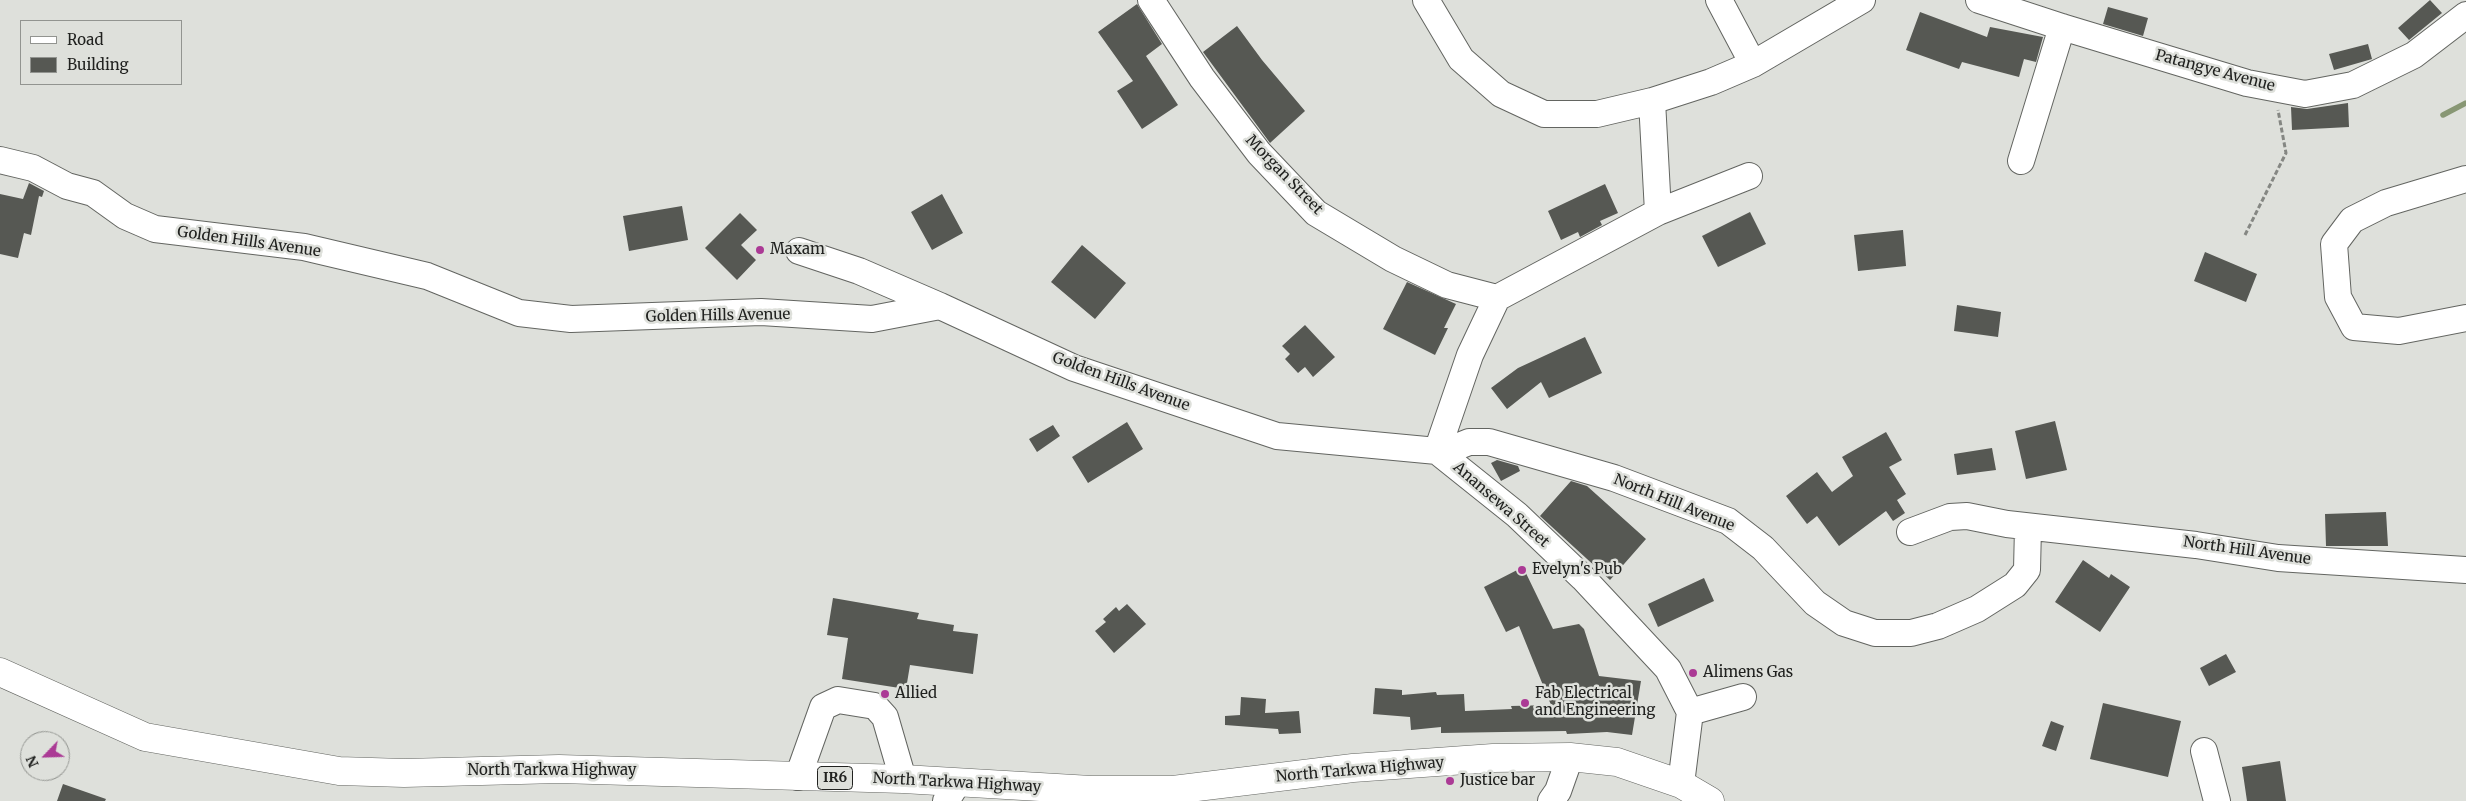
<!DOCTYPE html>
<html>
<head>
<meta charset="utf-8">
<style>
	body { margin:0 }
	#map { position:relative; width:2466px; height:801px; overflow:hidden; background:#dee0db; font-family:Merriweather,serif }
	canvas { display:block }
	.legend { position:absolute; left:20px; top:20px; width:162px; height:65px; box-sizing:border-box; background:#dee0db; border:1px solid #929490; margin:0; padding:6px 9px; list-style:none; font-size:15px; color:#212220 }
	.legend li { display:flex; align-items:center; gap:10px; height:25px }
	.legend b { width:25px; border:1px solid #929490 }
	.north { position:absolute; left:20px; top:731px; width:50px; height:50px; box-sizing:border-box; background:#dee0db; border:1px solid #929490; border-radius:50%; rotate:246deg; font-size:14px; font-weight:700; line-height:20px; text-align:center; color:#212220 }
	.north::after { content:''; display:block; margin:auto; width:18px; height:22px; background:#ab3a95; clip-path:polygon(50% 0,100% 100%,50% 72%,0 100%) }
</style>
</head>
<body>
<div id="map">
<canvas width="2466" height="801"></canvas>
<ul class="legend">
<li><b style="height:6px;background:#fff"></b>Road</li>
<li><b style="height:14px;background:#565853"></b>Building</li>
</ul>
<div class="north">N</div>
</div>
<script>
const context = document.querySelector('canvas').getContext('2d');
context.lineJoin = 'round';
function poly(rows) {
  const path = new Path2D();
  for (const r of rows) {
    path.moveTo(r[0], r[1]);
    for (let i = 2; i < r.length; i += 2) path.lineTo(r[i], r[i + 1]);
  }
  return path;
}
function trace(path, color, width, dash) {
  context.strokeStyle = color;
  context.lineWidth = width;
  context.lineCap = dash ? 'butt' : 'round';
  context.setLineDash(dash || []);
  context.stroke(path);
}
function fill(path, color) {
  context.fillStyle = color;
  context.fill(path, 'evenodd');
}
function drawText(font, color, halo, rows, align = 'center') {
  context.font = font + ' Merriweather,serif';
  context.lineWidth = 5;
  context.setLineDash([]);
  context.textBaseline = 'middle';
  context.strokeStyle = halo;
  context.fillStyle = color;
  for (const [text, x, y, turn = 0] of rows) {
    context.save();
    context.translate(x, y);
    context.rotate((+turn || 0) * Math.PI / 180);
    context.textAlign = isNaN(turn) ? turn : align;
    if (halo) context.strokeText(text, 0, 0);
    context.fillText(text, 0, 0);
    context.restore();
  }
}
const stream = poly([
	[2443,115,2466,103]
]);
const building = poly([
	[2430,0,2442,13,2409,40,2398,28],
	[1137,4,1162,44,1146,56,1178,105,1142,129,1117,91,1133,81,1098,32],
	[2108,7,2148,18,2143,36,2103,24],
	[1920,12,1987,37,1990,27,2043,37,2036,62,2024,59,2019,77,1962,62,1959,69,1906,50],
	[1237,26,1262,60,1305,111,1270,143,1203,52],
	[2368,44,2372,59,2334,70,2329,54],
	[2348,103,2349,127,2292,130,2291,107,2307,109],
	[29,183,44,191,42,197,39,196,31,235,24,233,18,258,0,254,0,194,23,199],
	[1605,184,1618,213,1600,221,1602,225,1580,237,1578,232,1561,240,1548,211],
	[942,194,963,233,932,250,911,212],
	[682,206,688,240,629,251,623,216],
	[1750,212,1766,244,1718,267,1702,236],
	[740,213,757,230,741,245,756,260,737,280,705,248],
	[1903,230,1906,266,1858,271,1854,235],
	[1082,245,1126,283,1095,319,1051,282],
	[2205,252,2257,274,2246,302,2194,281],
	[1407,282,1456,304,1444,328,1448,328,1435,355,1383,329],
	[1957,305,2001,312,1998,337,1954,331],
	[1305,325,1335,357,1313,377,1305,367,1298,373,1285,359,1290,354,1282,346],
	[1585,337,1602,373,1549,398,1541,382,1507,409,1491,388,1518,368],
	[2055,421,2067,470,2026,479,2015,431],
	[1127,422,1143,449,1088,483,1072,457],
	[1053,425,1060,436,1037,452,1029,439],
	[1886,432,1902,460,1889,467,1906,494,1897,500,1905,513,1893,521,1886,511,1839,546,1817,516,1807,524,1786,496,1817,472,1832,492,1853,476,1842,457],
	[1992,448,1996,470,1957,475,1954,454],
	[1497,460,1518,466,1520,471,1501,481,1491,463],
	[1571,481,1587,486,1646,539,1610,580,1540,516],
	[2386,512,2388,546,2326,546,2325,514],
	[2083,560,2109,578,2111,574,2130,587,2100,632,2055,602],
	[1523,567,1553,629,1579,624,1584,629,1599,676,1641,681,1632,735,1607,732,1567,734,1566,731,1441,733,1441,727,1411,730,1410,717,1373,714,1375,688,1402,690,1402,695,1436,692,1437,695,1464,694,1465,711,1512,709,1511,706,1551,705,1519,626,1506,632,1484,587],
	[1704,578,1714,601,1658,627,1648,604],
	[833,598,919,613,917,619,954,625,953,631,978,634,973,674,910,665,906,689,842,679,848,638,827,635],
	[1127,604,1146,624,1114,653,1095,631,1106,622,1103,619,1116,607,1119,611],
	[2226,654,2236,672,2209,686,2200,668],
	[1241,697,1266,699,1265,713,1299,711,1301,733,1279,734,1278,729,1225,725,1225,716,1240,715],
	[2103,703,2181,721,2168,777,2090,759],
	[2051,721,2064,726,2056,751,2042,746],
	[2280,761,2286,801,2247,801,2242,767],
	[63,784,106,799,105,801,57,801]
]);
const path = poly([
	[2245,235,2286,153,2278,110]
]);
const minor = poly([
	[1151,0,1202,78,1259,153,1316,213,1393,259,1447,285,1497,298],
	[1426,0,1461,59,1501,94,1544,114,1597,114,1652,101,1711,82,1753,64,1862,0],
	[1719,0,1753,64],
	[1979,0,2062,27,2247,83,2305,94,2353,85,2414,55,2466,15],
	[0,160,33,168,67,186,93,193,125,216,155,229,304,247,427,276,519,313,571,319,761,312,872,319,940,306,1074,368,1277,436,1437,451,1449,450,1469,442,1489,442,1614,478,1728,521,1763,548,1815,603,1844,623,1875,633,1911,633,1938,626,1977,609,2015,585,2027,570,2028,527],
	[2021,161,2062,27],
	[2466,179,2386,203,2352,220,2334,244,2338,297,2354,327,2399,331,2466,318],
	[1658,212,1749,176],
	[799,251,859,271,940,306],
	[1437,451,1470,355,1497,298,1658,212,1652,101],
	[1437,451,1517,515,1583,578,1668,669,1690,712,1681,784],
	[1910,532,1950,517,1967,516,2007,524,2196,545,2278,558,2466,570],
	[1690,712,1743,697],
	[2204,751,2217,801],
	[798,777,823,707,838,700,875,706,885,717,903,779],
	[946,801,958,782],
	[1551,801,1558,791,1570,757]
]);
const major = poly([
	[0,672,145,737,339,771,404,773,559,769,903,779,1091,790,1173,790,1353,768,1493,758,1570,757,1617,762,1681,784,1710,801]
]);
const markers = [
	[760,250,5,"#ab3a95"],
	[1522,570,5,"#ab3a95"],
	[1693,673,5,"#ab3a95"],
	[885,694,5,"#ab3a95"],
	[1525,703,5,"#ab3a95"],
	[1450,781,5,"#ab3a95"]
];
const shields = [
	[835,778,35]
];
const shieldNames = [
	["IR6",835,778]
];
const streetNames = [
	["Patangye Avenue",2215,71,15],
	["Morgan Street",1284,175,46],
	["Golden Hills Avenue",249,242,8],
	["Golden Hills Avenue",718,316,-1],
	["Golden Hills Avenue",1121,382,20],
	["North Hill Avenue",1674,503,22],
	["Anansewa Street",1501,505,41],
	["North Hill Avenue",2247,551,8],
	["North Tarkwa Highway",1360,770,-5],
	["North Tarkwa Highway",552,771],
	["North Tarkwa Highway",957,783,3]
];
const poiNames = [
	["Maxam",770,250],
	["Evelyn's Pub",1532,570],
	["Alimens Gas",1703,673],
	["Allied",895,694],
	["Fab Electrical",1535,694],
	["and Engineering",1535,711],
	["Justice bar",1460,781]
];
trace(stream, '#889774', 5.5);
fill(building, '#565853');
trace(minor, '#636561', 28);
trace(major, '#636561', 29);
trace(path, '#858783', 3, [5, 2.5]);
trace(minor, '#fff', 26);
trace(major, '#fff', 28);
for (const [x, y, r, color] of markers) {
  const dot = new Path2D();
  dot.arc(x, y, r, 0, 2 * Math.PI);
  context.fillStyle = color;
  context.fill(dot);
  trace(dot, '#dee0db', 2);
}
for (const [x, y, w] of shields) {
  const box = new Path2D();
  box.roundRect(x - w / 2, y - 11.5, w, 23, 4);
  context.fillStyle = '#dee0db';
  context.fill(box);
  trace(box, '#212220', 1);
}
drawText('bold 14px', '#212220', null, shieldNames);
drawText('15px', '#212220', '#dee0db', streetNames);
drawText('15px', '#212220', '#dee0db', poiNames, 'left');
</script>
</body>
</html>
